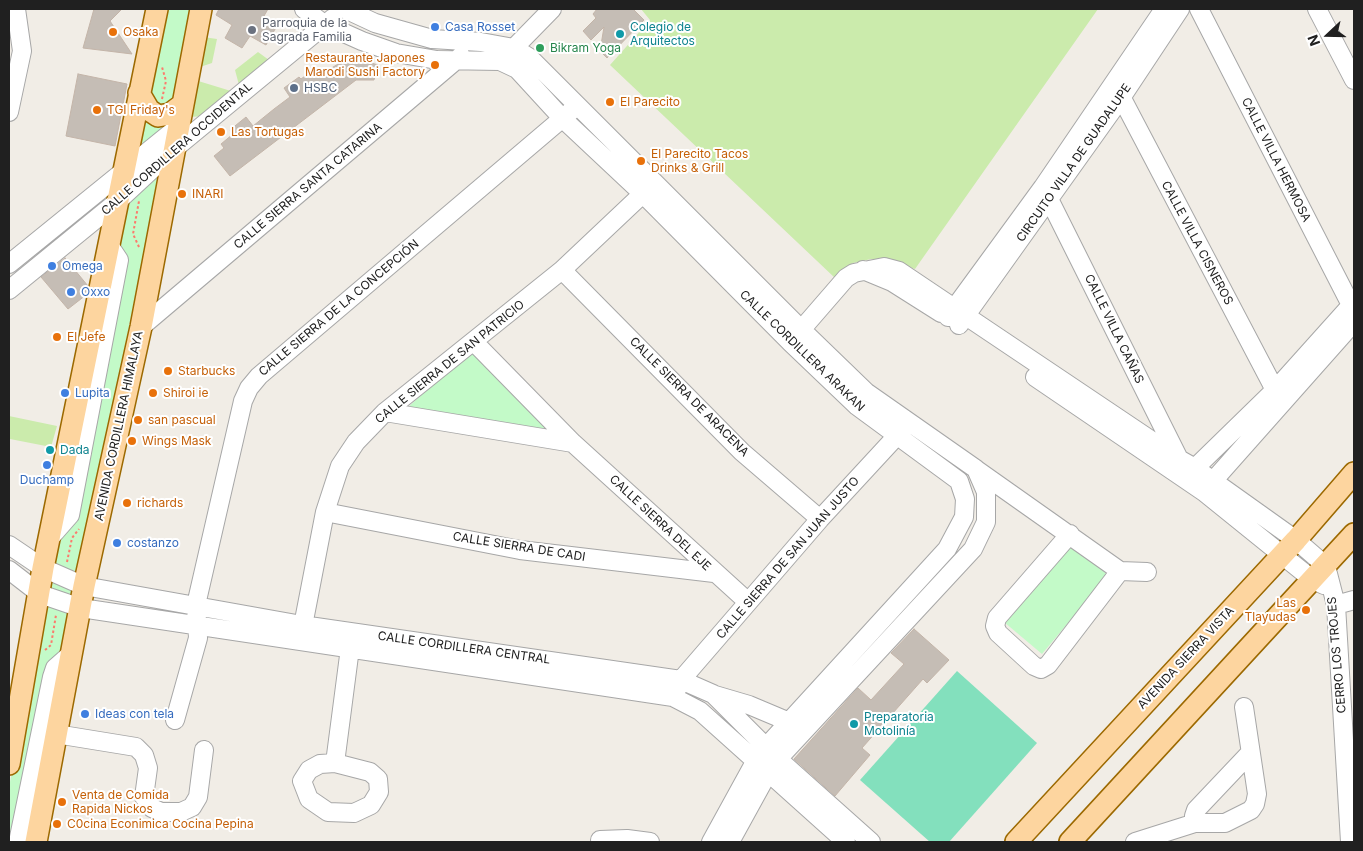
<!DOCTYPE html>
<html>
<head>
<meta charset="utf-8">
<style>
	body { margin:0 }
	#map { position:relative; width:1363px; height:851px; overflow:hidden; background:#f1ede6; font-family:Inter,sans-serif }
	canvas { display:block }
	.frame { position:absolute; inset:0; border:10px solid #202020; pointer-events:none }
	.north { position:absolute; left:1303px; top:10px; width:50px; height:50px; -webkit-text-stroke:4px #fff; paint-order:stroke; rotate:249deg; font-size:14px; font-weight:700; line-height:20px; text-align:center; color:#202020 }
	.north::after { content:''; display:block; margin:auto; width:18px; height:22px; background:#202020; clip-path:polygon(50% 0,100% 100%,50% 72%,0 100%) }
</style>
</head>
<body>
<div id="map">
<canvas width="1363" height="851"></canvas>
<div class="frame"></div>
<div class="north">N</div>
</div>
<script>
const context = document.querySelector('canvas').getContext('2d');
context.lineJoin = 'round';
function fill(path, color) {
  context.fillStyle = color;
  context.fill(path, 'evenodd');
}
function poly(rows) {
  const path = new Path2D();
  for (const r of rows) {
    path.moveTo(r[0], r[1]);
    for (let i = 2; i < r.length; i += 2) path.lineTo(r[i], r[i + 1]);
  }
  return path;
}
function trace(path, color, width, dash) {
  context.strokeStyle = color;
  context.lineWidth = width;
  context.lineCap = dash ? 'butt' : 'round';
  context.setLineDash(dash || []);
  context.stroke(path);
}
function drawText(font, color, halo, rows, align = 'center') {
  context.font = font + ' Inter,sans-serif';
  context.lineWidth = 4;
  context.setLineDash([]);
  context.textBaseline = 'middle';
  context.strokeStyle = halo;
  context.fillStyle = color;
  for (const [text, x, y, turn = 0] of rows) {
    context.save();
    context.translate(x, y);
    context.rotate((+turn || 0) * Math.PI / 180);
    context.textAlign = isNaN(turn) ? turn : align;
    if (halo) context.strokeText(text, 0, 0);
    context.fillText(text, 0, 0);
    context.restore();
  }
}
const grass = poly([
	[641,9,1098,9,915,269,890,260,871,259,853,263,841,270,835,278,610,65,650,20],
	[203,37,217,39,212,63,197,68],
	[258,52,269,60,239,85,235,70],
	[195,80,231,91,203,116,191,117],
	[9,416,57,426,51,447,10,439]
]);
const park = poly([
	[165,9,193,9,25,842,9,842,9,787],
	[470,351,550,431,406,409],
	[1070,544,1108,575,1042,654,1004,622]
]);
const pitch = poly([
	[957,671,1037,743,949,842,930,842,860,780]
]);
const building = poly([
	[94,9,122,9,110,21,132,54,83,48,94,9],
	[219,9,268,9,264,16,278,24,266,45,250,36,242,48,225,38,232,25,216,15,219,9],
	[597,9,633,9,644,20,607,58,600,51,604,27,591,40,583,31,596,18,593,14,597,9],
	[355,54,369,55,368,62,378,65,374,80,356,80,230,176,214,156,224,148,221,144,233,134,230,130,246,117,253,126,274,109,290,97,284,88,299,77,301,79,312,71,318,76,355,54],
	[78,74,127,84,115,146,66,136,78,74],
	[65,258,88,286,86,295,68,309,41,277,65,258],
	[914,629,949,660,927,683,923,679,862,748,870,755,835,796,794,759,858,688,871,700,904,664,891,653,914,629]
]);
const path = poly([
	[162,99,166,81,162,67],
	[139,247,133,234,139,201],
	[67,562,72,538,79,529],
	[45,650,51,645,56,615]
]);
const minor = poly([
	[304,9,324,24,362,41,396,53,437,60,500,61,517,69,562,118,643,194,790,342,857,406,959,481,965,499,964,517,947,549,766,747,756,760,711,842],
	[345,9,375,23,432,39,481,42,514,48,530,58,802,330,866,392,976,469,986,492,986,522,973,549,778,759,768,773,730,842],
	[1199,9,1354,311],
	[1317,9,1354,80],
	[506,56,552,9],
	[1117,89,1275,390,1280,405],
	[9,112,22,51,16,9],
	[1045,191,1178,457],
	[9,264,178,127],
	[562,270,742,452,820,519],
	[863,270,892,282,941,313],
	[9,290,118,201,174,149,333,18],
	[948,317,1043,187,1164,9],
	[959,325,1121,98,1180,9],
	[141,327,461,56],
	[794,338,846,278,854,273,884,267,899,271,1179,459,1195,468,1296,540,1326,566,1336,605,1350,842],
	[474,342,573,443,748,602],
	[1035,377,1204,492,1313,580,1324,585],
	[385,412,573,443],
	[977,470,1120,571],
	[1190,476,1195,468,1275,390,1354,302],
	[1205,490,1354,322],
	[325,512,520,550,714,573],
	[1070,534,997,618,995,626,998,633,1034,666,1041,669,1048,665,1120,571,1147,572],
	[49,539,70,515,119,260,109,245],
	[9,545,43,568,84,586,302,625,681,680,713,694,778,759,871,842],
	[9,570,40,594,81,608,673,697,700,711,846,842],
	[1336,605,1354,600],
	[301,636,325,512,340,466,356,442,385,412,562,270,651,186],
	[677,689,681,680,820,519,905,427],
	[715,695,749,705,787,721],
	[175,720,198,638,196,605,243,401,249,388,259,376,571,111],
	[56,734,136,747,144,755,148,768,144,797,152,808,161,812,181,812,192,807,198,797,204,750],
	[335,763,370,772,378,779,379,792,371,805,354,813,328,812,309,799,302,781,309,770,320,764,335,763],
	[335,763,350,648],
	[1195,823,1194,816,1196,810,1250,753],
	[600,840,627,839,650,842],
	[18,842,52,677,55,668,72,653],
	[1135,842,1195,823,1225,823,1251,810,1255,804,1257,794,1244,707]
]);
const major = poly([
	[139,93,149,110,158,116,170,114,182,105],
	[9,764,43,568,157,9],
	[36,842,84,586,141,327,201,9],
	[1016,842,1296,540,1354,473],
	[1070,842,1354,534]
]);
const markers = [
	[435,27,5,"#3f7fe0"],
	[252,30,5,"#6b7280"],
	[113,32,5,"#e8710a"],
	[620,34,5,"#0f9aa8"],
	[540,48,5,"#2e9e5b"],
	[435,65,5,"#e8710a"],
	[294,88,5,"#5c6f8a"],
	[610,102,5,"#e8710a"],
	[97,110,5,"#e8710a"],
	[221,132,5,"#e8710a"],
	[641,161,5,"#e8710a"],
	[182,194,5,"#e8710a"],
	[52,266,5,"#3f7fe0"],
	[71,292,5,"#3f7fe0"],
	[57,337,5,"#e8710a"],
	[168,371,5,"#e8710a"],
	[65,393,5,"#3f7fe0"],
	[153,393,5,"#e8710a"],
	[138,420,5,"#e8710a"],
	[132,441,5,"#e8710a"],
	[50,450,5,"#0f9aa8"],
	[47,465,5,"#3f7fe0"],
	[127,503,5,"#e8710a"],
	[117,543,5,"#3f7fe0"],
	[1306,610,5,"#e8710a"],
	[85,714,5,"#3f7fe0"],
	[854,724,5,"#0f9aa8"],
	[62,802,5,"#e8710a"],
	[57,824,5,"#e8710a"]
];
const worshipNames = [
	["Parroquia de la",262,23],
	["Sagrada Familia",262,37]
];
const shopNames = [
	["Casa Rosset",445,27],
	["Omega",62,266],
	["Oxxo",81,292],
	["Lupita",75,393],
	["Duchamp",47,480,"center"],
	["costanzo",127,543],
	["Ideas con tela",95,714]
];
const cultureNames = [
	["Colegio de",630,27],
	["Arquitectos",630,41],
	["Dada",60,450],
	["Preparatoria",864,717],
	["Motolinía",864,731]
];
const foodNames = [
	["Osaka",123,32],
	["Restaurante Japones",425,58,"right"],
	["Marodi Sushi Factory",425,72,"right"],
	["El Parecito",620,102],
	["TGI Friday's",107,110],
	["Las Tortugas",231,132],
	["El Parecito Tacos",651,154],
	["Drinks & Grill",651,168],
	["INARI",192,194],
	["El Jefe",67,337],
	["Starbucks",178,371],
	["Shiroi ie",163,393],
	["san pascual",148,420],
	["Wings Mask",142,441],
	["richards",137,503],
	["Las",1296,603,"right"],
	["Tlayudas",1296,617,"right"],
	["Venta de Comida",72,795],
	["Rapida Nickos",72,809],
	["C0cina Econimica Cocina Pepina",67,824]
];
const leisureNames = [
	["Bikram Yoga",550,48]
];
const serviceNames = [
	["HSBC",304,88]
];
const streetNames = [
	["CALLE CORDILLERA OCCIDENTAL",177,149,-41],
	["CALLE VILLA HERMOSA",1276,160,63],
	["CIRCUITO VILLA DE GUADALUPE",1074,163,-55],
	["CALLE SIERRA SANTA CATARINA",308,186,-40],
	["CALLE VILLA CISNEROS",1197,243,62],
	["CALLE SIERRA DE LA CONCEPCIÓN",339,308,-40],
	["CALLE VILLA CAÑAS",1114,329,64],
	["CALLE CORDILLERA ARAKAN",802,351,44],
	["CALLE SIERRA DE SAN PATRICIO",450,362,-39],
	["CALLE SIERRA DE ARACENA",689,397,45],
	["AVENIDA CORDILLERA HIMALAYA",119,426,-78],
	["CALLE SIERRA DEL EJE",660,523,43],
	["CALLE SIERRA DE CADI",519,547,9],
	["CALLE SIERRA DE SAN JUAN JUSTO",788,558,-49],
	["CALLE CORDILLERA CENTRAL",464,648,8],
	["CERRO LOS TROJES",1337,655,-95],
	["AVENIDA SIERRA VISTA",1186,658,-47]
];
fill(grass, '#cbebac');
fill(park, '#c3fac8');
fill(pitch, '#83e0bd');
fill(building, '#c5bdb5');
trace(building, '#c3b4a8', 1);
trace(minor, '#a7a7a7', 20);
trace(major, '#9c6900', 24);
trace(path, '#fc7b6c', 2, [2.5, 2.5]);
trace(minor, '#fff', 18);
trace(major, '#fdd59f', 21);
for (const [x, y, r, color] of markers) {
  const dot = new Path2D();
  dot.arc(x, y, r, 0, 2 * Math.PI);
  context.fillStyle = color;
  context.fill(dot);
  trace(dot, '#fff', 2);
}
drawText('12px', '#5b616d', '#fff', worshipNames, 'left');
drawText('12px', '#366cbe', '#fff', shopNames, 'left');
drawText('12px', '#0d838f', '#fff', cultureNames, 'left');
drawText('12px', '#c56008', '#fff', foodNames, 'left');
drawText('12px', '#27864d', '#fff', leisureNames, 'left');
drawText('12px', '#4e5e75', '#fff', serviceNames, 'left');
drawText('12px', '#202020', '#fff', streetNames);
</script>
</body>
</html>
